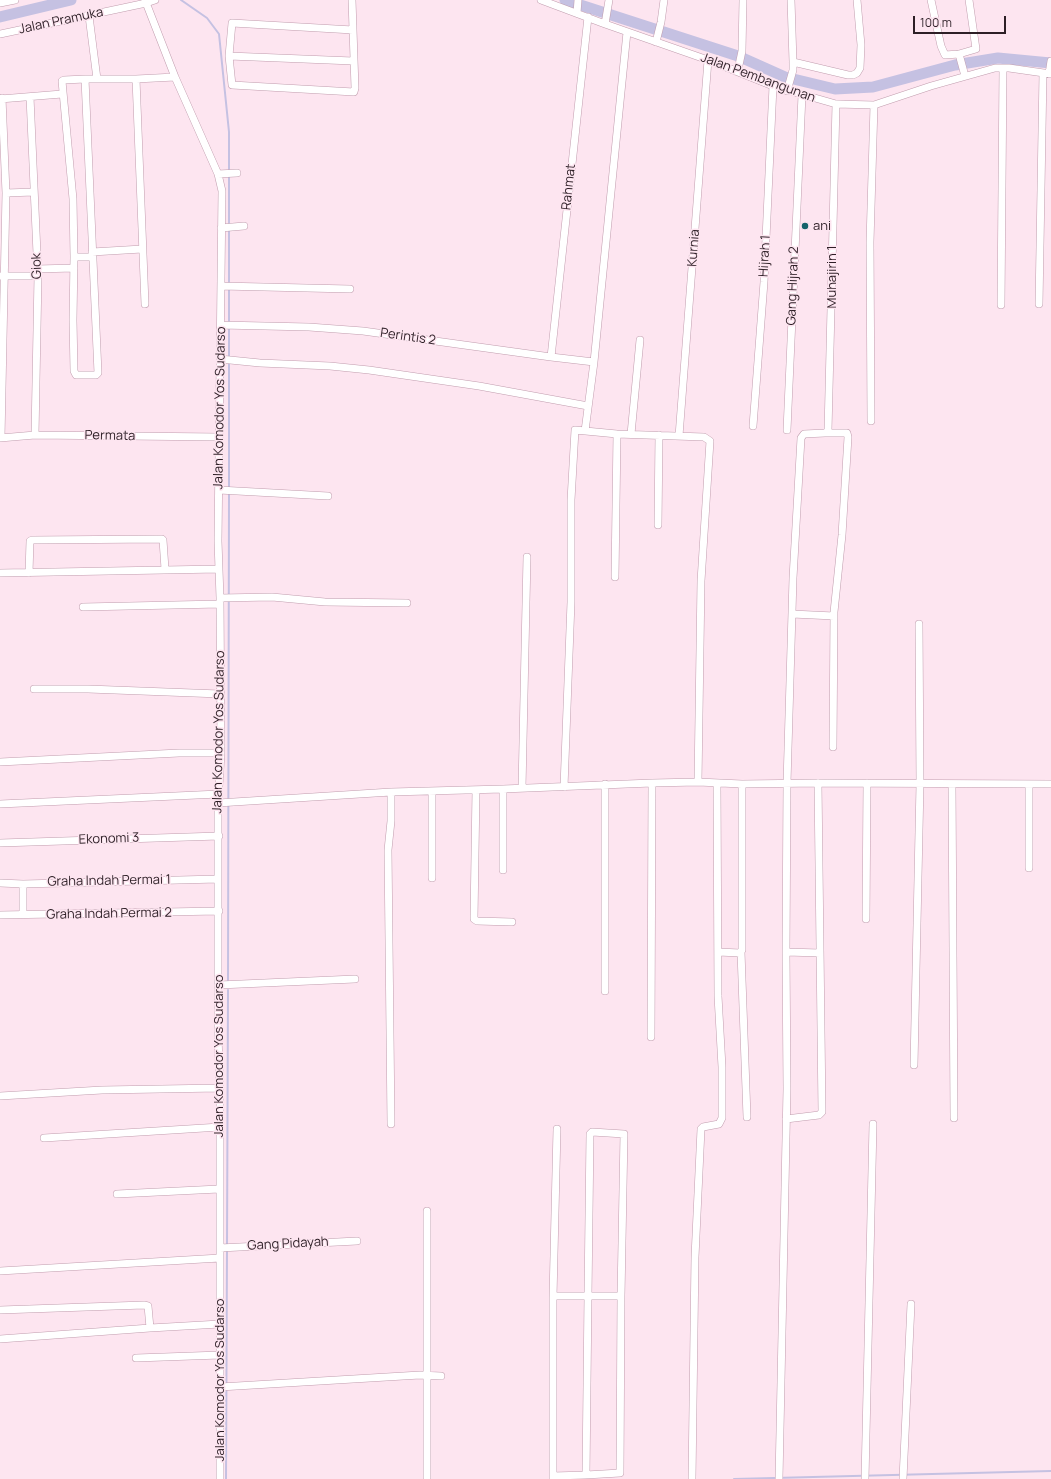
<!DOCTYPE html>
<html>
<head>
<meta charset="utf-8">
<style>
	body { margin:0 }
	#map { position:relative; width:1051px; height:1479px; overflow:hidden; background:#fde5f0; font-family:Manrope,sans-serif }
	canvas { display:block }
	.scale { position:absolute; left:913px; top:16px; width:93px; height:18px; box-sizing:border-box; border:2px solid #2d1f26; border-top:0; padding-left:5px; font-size:12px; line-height:14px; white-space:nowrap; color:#2d1f26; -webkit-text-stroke:3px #fde5f0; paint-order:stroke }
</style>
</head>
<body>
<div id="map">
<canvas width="1051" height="1479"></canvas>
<div class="scale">100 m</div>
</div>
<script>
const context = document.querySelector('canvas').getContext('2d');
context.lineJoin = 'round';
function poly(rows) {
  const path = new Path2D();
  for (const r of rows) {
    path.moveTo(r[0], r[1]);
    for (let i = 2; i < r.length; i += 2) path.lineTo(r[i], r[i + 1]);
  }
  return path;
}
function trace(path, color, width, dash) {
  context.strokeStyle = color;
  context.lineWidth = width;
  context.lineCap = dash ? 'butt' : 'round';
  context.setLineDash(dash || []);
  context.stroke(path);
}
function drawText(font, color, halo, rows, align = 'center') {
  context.font = font + ' Manrope,sans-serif';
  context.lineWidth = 3;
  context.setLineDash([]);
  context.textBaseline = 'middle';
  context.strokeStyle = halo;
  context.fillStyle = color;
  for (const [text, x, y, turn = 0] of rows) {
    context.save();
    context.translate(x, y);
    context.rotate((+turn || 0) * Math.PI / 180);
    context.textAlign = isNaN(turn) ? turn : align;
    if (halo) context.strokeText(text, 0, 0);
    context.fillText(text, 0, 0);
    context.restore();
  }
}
const stream = poly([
	[181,0,207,18,219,34,229,132,229,225],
	[229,229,229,323],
	[229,327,229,489],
	[228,980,229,493],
	[227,1246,228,990],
	[226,1479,227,1250],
	[734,1479,1051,1471]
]);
const river = poly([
	[565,0,738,56,785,77,835,89,873,87,955,65,998,58,1051,63],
	[0,17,71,0]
]);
const minor = poly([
	[145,0,175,77,218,174,222,191,218,541,220,598,221,753,218,803,218,1037,220,1088,220,1479],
	[352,0,355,88,354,92,232,85,229,56,232,23,353,30],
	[541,0,605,24,708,60,773,86,836,104,874,105,931,86,995,68,1009,68,1051,74],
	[931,0,941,46,945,55,959,54,976,49,969,0],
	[0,3,15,0],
	[577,13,578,0],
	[89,16,97,79],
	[605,24,609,0],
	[0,34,146,3,155,0],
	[656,42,661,22,664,0],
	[959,54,965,76],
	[229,56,353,61],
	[793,62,848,75,853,75,857,73,860,68,861,45,857,0],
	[735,71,739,65,742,51,743,0],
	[1049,74,1051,61],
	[85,79,98,373,96,375,76,375,74,371,73,320,74,257,73,199,62,81,64,80,85,79,136,79,175,77],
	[136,79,145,304],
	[787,91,793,70,793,62,791,0],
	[30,97,38,276,35,435],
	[0,99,62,94],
	[218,174,237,173],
	[6,193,34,192],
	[221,228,244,226],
	[92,252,142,249],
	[74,257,92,257],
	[37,269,74,268],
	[0,276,38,276],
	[221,286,350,289],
	[1039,304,1043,73],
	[1001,305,1003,68],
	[221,325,309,327,363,331,551,357,594,362],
	[551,357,588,17],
	[220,359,260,363,330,366,369,370,479,386,588,406],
	[871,421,870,242,874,105],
	[753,426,764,282,773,86],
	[787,430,802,95],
	[585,431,594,362,627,32],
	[825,433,847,433,848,437,842,535,834,612,833,747],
	[631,434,640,340],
	[679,436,708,60],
	[0,438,35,435,219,437],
	[1,438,6,193,2,98],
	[219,490,328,496],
	[658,525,659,435],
	[0,573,219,569],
	[29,573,30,541,32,540,162,539,163,540,165,569],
	[615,577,617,434],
	[220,598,272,597,325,602,407,603],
	[83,607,220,604],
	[792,614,834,616],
	[34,689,88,689,220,694],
	[0,762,179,753,221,753],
	[952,784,954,1118],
	[1029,784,1029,868],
	[564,787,571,602,571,500,575,430,617,434,704,437,710,441,701,581,698,782],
	[522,788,527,557],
	[503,789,503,870],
	[476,790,474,919,477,921,512,922],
	[432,792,432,878],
	[218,803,391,792,503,789,652,783,698,782,742,784,818,783,1051,784],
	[0,804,219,794],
	[0,843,219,836],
	[0,883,23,884,218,879],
	[23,884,23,915],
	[0,915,219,911],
	[866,919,867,783],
	[718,952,740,953,742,950,742,784],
	[741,952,747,1117],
	[786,952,820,953],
	[219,985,355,979],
	[605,991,605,784],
	[651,1037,652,783],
	[914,1065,920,784,919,624],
	[0,1096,102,1090,220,1088],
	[786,1119,819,1115,822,1112,818,783],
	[391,1124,388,850,391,821,391,792],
	[44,1138,220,1127],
	[117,1194,219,1189],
	[427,1211,427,1478],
	[220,1248,357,1241],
	[0,1271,220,1258],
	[553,1297,557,1129],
	[0,1310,144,1305,148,1306,150,1328,220,1324],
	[0,1339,150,1328],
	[136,1358,220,1355],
	[220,1387,420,1375,441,1376],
	[553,1476,586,1475],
	[553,1479,553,1297,555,1296,621,1296,624,1134,592,1132,590,1134,588,1296,586,1475,620,1473,621,1296],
	[692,1479,695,1257,701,1129,703,1127,719,1124,722,1118,722,1067,718,996,717,783],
	[779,1479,787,1089,786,952,787,783,793,578,801,438,804,434,825,433,828,431,836,104],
	[865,1479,873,1124],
	[903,1479,911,1304]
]);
const markers = [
	[805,226,4,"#15636b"]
];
const streetNames = [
	["Jalan Pramuka",61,21,-12],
	["Jalan Pembangunan",758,78,20],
	["Rahmat",569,187,-84],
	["Kurnia",694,248,-86],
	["Hijrah 1",765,256,-87],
	["Giok",37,266,-92],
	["Muhajirin 1",832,277,-90],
	["Gang Hijrah 2",793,286,-88],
	["Perintis 2",408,337,8],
	["Jalan Komodor Yos Sudarso",220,408,-89],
	["Permata",110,436,1],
	["Jalan Komodor Yos Sudarso",219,732,-89],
	["Ekonomi 3",109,839,-2],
	["Graha Indah Permai 1",109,881,-1],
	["Graha Indah Permai 2",109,914,-1],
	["Jalan Komodor Yos Sudarso",219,1056,-90],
	["Gang Pidayah",288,1244,-3],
	["Jalan Komodor Yos Sudarso",220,1380,-90]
];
const poiNames = [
	["ani",813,226]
];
trace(stream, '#c5c1e2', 2);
trace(river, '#c5c1e2', 11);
trace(minor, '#c19dae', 8);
trace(minor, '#fff', 7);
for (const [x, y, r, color] of markers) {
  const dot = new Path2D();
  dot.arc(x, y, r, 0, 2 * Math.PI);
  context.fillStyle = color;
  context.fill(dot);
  trace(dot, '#fde5f0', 1.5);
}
drawText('13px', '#2d1f26', '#fde5f0', streetNames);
drawText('13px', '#2d1f26', '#fde5f0', poiNames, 'left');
</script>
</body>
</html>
